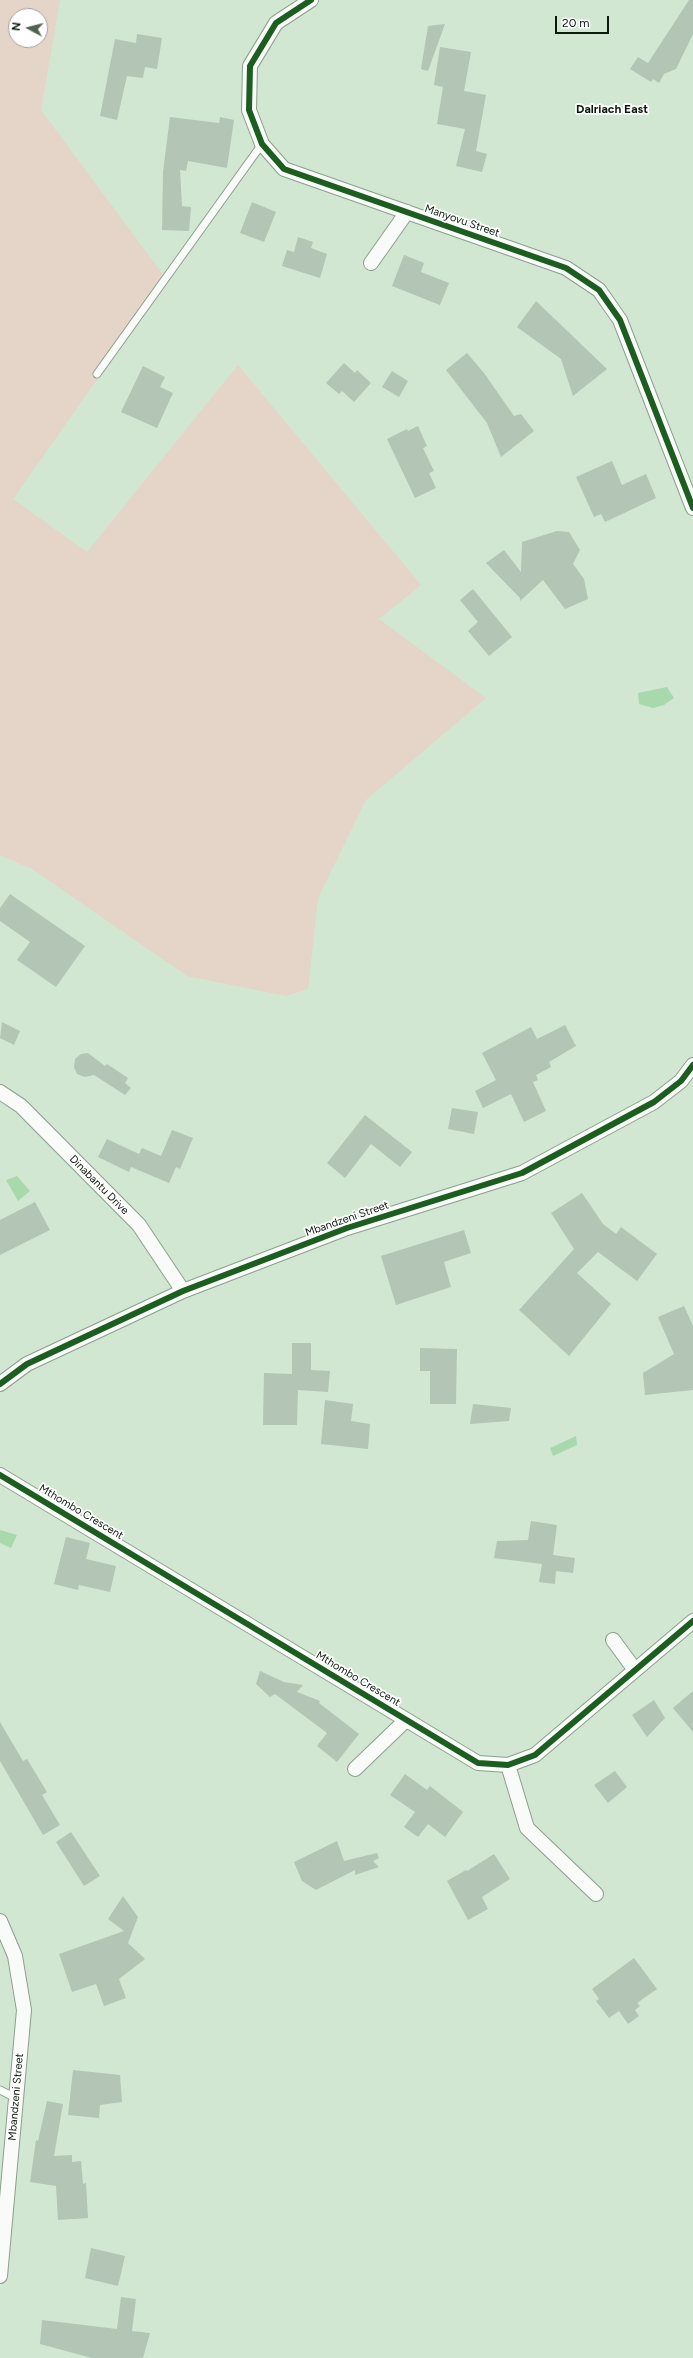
<!DOCTYPE html>
<html>
<head>
<meta charset="utf-8">
<style>
	body { margin:0 }
	#map { position:relative; width:693px; height:2358px; overflow:hidden; background:#d1e7d2; font-family:Figtree,sans-serif }
	canvas { display:block }
	.north { position:absolute; left:8px; top:8px; width:40px; height:40px; box-sizing:border-box; background:#fff; border:1px solid #9ea39e; border-radius:50%; rotate:277deg; font-size:11px; font-weight:700; line-height:16px; text-align:center; color:#0c1a0d }
	.north::after { content:''; display:block; margin:auto; width:14px; height:18px; background:#516252; clip-path:polygon(50% 0,100% 100%,50% 72%,0 100%) }
	.scale { position:absolute; left:555px; top:16px; width:54px; height:18px; box-sizing:border-box; border:2px solid #0c1a0d; border-top:0; padding-left:5px; font-size:12px; line-height:14px; white-space:nowrap; color:#0c1a0d; -webkit-text-stroke:3px #fff; paint-order:stroke }
</style>
</head>
<body>
<div id="map">
<canvas width="693" height="2358"></canvas>
<div class="north">N</div>
<div class="scale">20 m</div>
</div>
<script>
const context = document.querySelector('canvas').getContext('2d');
context.lineJoin = 'round';
function fill(path, color) {
  context.fillStyle = color;
  context.fill(path, 'evenodd');
}
function poly(rows) {
  const path = new Path2D();
  for (const r of rows) {
    path.moveTo(r[0], r[1]);
    for (let i = 2; i < r.length; i += 2) path.lineTo(r[i], r[i + 1]);
  }
  return path;
}
function trace(path, color, width, dash) {
  context.strokeStyle = color;
  context.lineWidth = width;
  context.lineCap = dash ? 'butt' : 'round';
  context.setLineDash(dash || []);
  context.stroke(path);
}
function drawText(font, color, halo, rows, align = 'center') {
  context.font = font + ' Figtree,sans-serif';
  context.lineWidth = 3.5;
  context.setLineDash([]);
  context.textBaseline = 'middle';
  context.strokeStyle = halo;
  context.fillStyle = color;
  for (const [text, x, y, turn = 0] of rows) {
    context.save();
    context.translate(x, y);
    context.rotate((+turn || 0) * Math.PI / 180);
    context.textAlign = isNaN(turn) ? turn : align;
    if (halo) context.strokeText(text, 0, 0);
    context.fillText(text, 0, 0);
    context.restore();
  }
}
const green = poly([
	[0,0,60,0,41,110,167,280,13,499,87,552,238,365,421,585,379,619,486,698,366,800,318,898,308,989,286,996,187,976,32,869,0,855],
	[16,16,40,16,40,40,16,40]
]);
const water = poly([
	[667,687,674,698,664,705,653,708,639,704,638,693],
	[17,1176,30,1191,18,1201,6,1180],
	[576,1436,577,1445,553,1456,550,1448],
	[0,1530,17,1535,11,1548,0,1543]
]);
const building = poly([
	[689,0,693,0,693,34,676,69,664,74,659,83,653,79,651,82,630,69,638,57,648,63],
	[445,24,428,71,421,69,428,26],
	[137,34,162,38,157,69,145,67,143,78,127,76,117,120,100,116,115,39,136,43],
	[440,47,471,52,464,91,486,95,476,151,487,154,482,172,456,166,465,129,437,124,443,87,434,85],
	[170,117,219,123,220,117,234,120,227,168,188,161,186,171,180,170,182,206,191,207,189,231,162,230,163,172],
	[252,202,276,212,264,242,240,233],
	[298,237,313,242,311,248,327,254,320,278,282,266,287,250,294,252],
	[404,255,424,263,421,272,449,283,440,305,392,286],
	[536,301,607,369,573,396,561,359,517,327],
	[467,353,484,373,514,416,521,414,534,431,501,457,487,423,446,370],
	[344,363,355,373,357,370,371,383,354,402,342,391,339,394,326,383],
	[143,366,165,377,160,387,173,393,157,428,121,412],
	[392,371,408,381,399,397,382,387],
	[418,426,427,446,423,448,434,471,429,473,436,488,415,498,387,439,407,429,408,431],
	[612,461,622,485,646,474,656,498,605,522,601,514,594,517,576,477],
	[557,531,569,532,580,550,573,564,584,579,588,599,565,609,543,580,520,601,520,598,486,563,504,550,521,572,522,542],
	[473,589,512,637,489,656,468,631,478,622,460,600],
	[10,894,85,946,56,987,17,960,30,942,0,921,0,908],
	[2,1022,20,1031,14,1045,0,1038],
	[565,1025,576,1046,549,1062,551,1067,536,1075,538,1080,533,1082,546,1111,524,1122,511,1094,483,1108,475,1091,496,1080,482,1053,531,1027,537,1039],
	[88,1053,105,1066,107,1064,128,1078,125,1083,131,1088,125,1095,94,1075,85,1077,77,1074,74,1067,75,1059,81,1054],
	[452,1108,478,1112,474,1134,448,1129],
	[365,1115,412,1152,400,1167,371,1144,345,1178,327,1163],
	[172,1130,193,1138,180,1169,176,1167,169,1183,131,1167,129,1172,98,1157,107,1139,139,1154,142,1148,161,1156],
	[582,1193,603,1224,616,1234,621,1227,657,1254,637,1281,598,1252,577,1273,611,1304,569,1356,519,1310,574,1249,551,1213],
	[35,1202,50,1230,0,1255,0,1220],
	[464,1230,471,1253,444,1262,451,1287,396,1305,381,1256],
	[684,1306,693,1326,693,1390,645,1395,643,1373,674,1354,658,1317],
	[292,1343,311,1343,311,1370,330,1371,328,1392,298,1390,297,1425,263,1425,264,1373,292,1374],
	[420,1348,457,1349,456,1404,430,1404,430,1371,420,1371],
	[325,1400,353,1404,351,1421,370,1424,368,1449,321,1444],
	[473,1404,511,1408,509,1421,470,1424],
	[531,1521,557,1525,553,1555,575,1558,573,1573,556,1571,555,1584,539,1582,542,1564,494,1558,497,1541,528,1540],
	[66,1537,90,1543,86,1559,116,1566,110,1592,79,1585,78,1590,54,1584],
	[260,1671,284,1682,303,1685,297,1692,320,1701,319,1703,359,1734,337,1762,317,1746,327,1733,275,1694,270,1697,256,1684],
	[693,1691,693,1732,673,1708],
	[654,1700,665,1718,647,1737,632,1715],
	[0,1722,23,1761,27,1759,47,1792,42,1795,60,1825,43,1835,0,1761],
	[615,1771,627,1787,608,1803,594,1785],
	[405,1774,427,1790,430,1786,463,1812,445,1837,428,1824,418,1837,404,1827,415,1812,390,1795],
	[71,1832,100,1876,84,1886,56,1842],
	[337,1841,344,1861,377,1853,379,1858,373,1861,379,1867,355,1875,355,1870,316,1890,302,1881,294,1862],
	[494,1854,510,1879,482,1897,488,1909,468,1920,447,1881,466,1870,467,1871],
	[123,1896,138,1917,128,1943,145,1959,119,1979,126,1998,104,2006,96,1984,72,1992,59,1954,124,1931,108,1919],
	[634,1958,657,1989,637,2003,640,2006,635,2010,639,2016,628,2024,619,2011,609,2018,596,2001,599,1999,592,1989],
	[73,2070,120,2075,122,2102,100,2105,99,2118,68,2115],
	[47,2101,63,2104,54,2156,72,2155,72,2162,81,2161,83,2184,86,2183,88,2218,58,2220,56,2186,30,2182,36,2140,38,2141],
	[91,2248,125,2256,118,2286,85,2278],
	[121,2297,136,2299,132,2331,150,2333,143,2358,92,2358,40,2344,42,2320,117,2329]
]);
const lane = poly([
	[97,374,262,144],
	[0,2090,16,2098]
]);
const street = poly([
	[311,0,276,23,250,66,249,110,262,144,284,169,566,268,599,290,620,320,693,508],
	[371,263,407,212],
	[0,1092,21,1106,139,1225,183,1291],
	[0,1384,27,1364,183,1291,347,1228,522,1173,654,1102,681,1081,693,1065],
	[0,1475,478,1763,508,1765,535,1755,693,1621],
	[613,1640,635,1670],
	[508,1765,527,1828,596,1894],
	[355,1769,406,1720],
	[0,1921,15,1956,24,2010,0,2276]
]);
const cycleway = poly([
	[311,0,276,23,250,66,249,110,262,144,284,169,566,268,599,290,620,320,693,508],
	[0,1384,27,1364,183,1291,347,1228,522,1173,654,1102,681,1081,693,1065],
	[0,1475,478,1763,508,1765,535,1755,693,1621]
]);
const streetNames = [
	["Manyovu Street",462,221,19],
	["Dinabantu Drive",99,1185,45],
	["Mbandzeni Street",347,1219,-19],
	["Mthombo Crescent",81,1512,31],
	["Mthombo Crescent",358,1679,31],
	["Mbandzeni Street",16,2097,-85]
];
const neighbourhoodNames = [
	["Dalriach East",612,109]
];
fill(green, '#e5d4c8');
fill(water, '#a8d9ac');
fill(building, '#b3c5b4');
trace(lane, '#8d9e8e', 9);
trace(street, '#8d9e8e', 16);
trace(lane, '#f8fbf8', 7);
trace(street, '#f8fbf8', 14);
trace(cycleway, '#1b5e20', 6);
drawText('11px', '#0c1a0d', '#fff', streetNames);
drawText('bold 12px', '#0c1a0d', '#fff', neighbourhoodNames);
</script>
</body>
</html>
